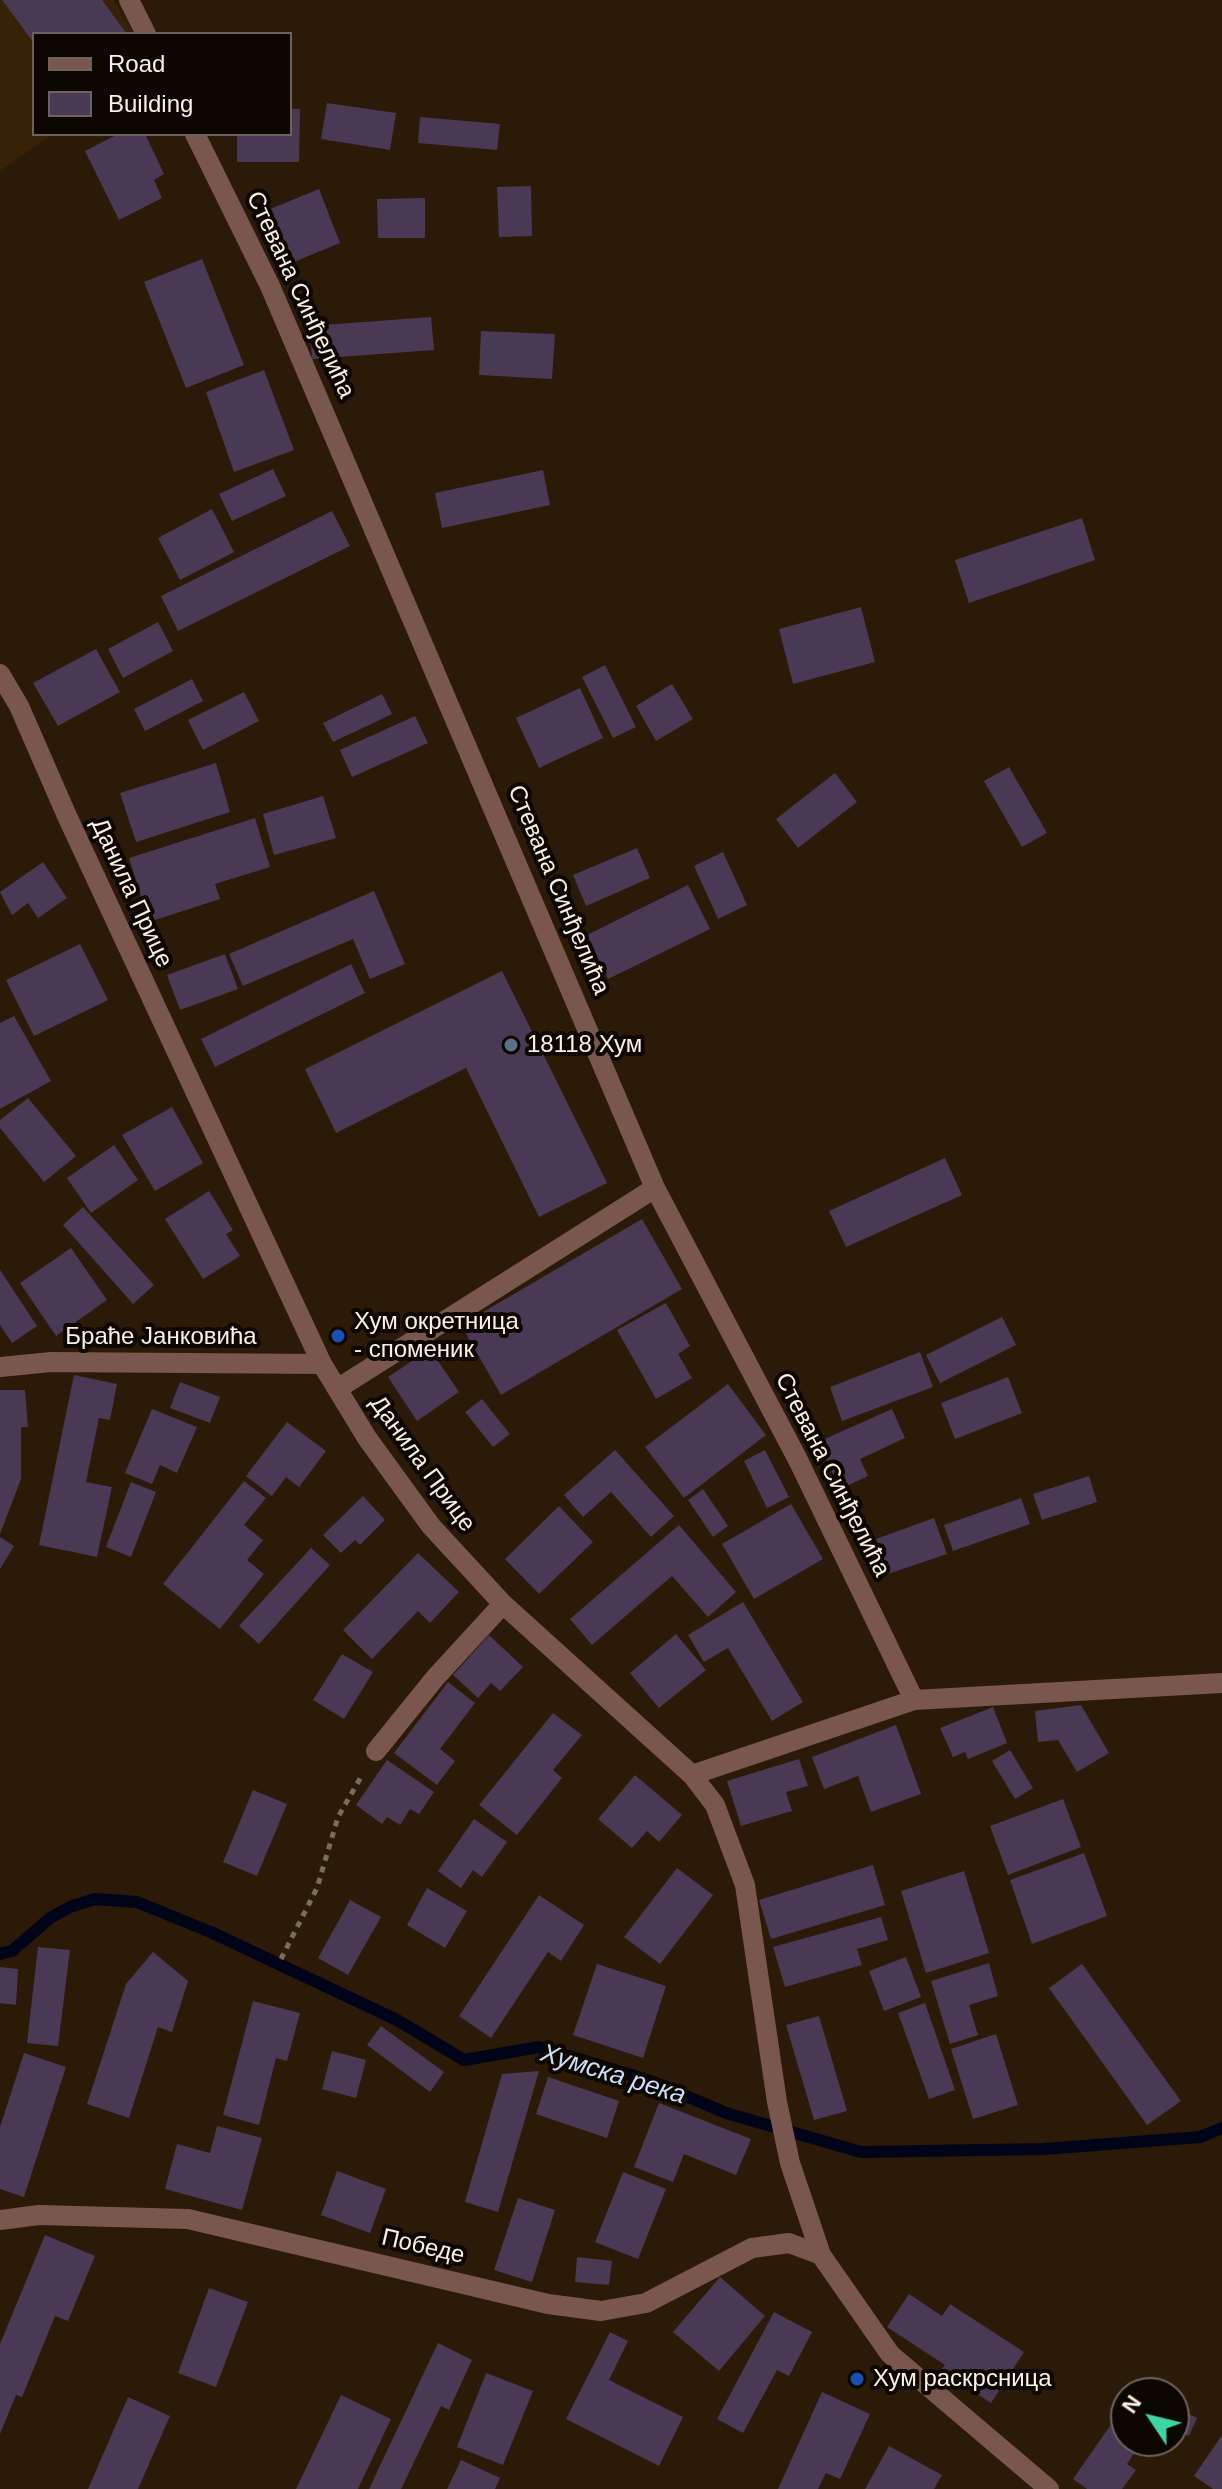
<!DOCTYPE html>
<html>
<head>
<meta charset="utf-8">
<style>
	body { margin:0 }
	#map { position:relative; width:1222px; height:2489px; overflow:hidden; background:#2a1a07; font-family:Helvetica,sans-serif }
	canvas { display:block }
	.legend { position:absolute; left:32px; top:32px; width:260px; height:104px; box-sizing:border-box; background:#0d0702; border:2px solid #6c645c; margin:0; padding:10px 14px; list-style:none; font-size:24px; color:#fbf0e4 }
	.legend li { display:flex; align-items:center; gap:16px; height:40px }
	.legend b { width:40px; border:2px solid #6c645c }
	.north { position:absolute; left:1110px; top:2377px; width:80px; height:80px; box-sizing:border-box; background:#0d0702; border:2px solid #6c645c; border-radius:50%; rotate:305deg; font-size:22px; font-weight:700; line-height:32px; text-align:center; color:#fbf0e4 }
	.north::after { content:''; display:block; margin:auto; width:28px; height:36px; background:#3ed4a3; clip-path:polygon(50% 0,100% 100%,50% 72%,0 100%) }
</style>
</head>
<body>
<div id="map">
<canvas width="1222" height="2489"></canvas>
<ul class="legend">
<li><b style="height:10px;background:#7a574e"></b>Road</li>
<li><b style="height:22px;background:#493955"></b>Building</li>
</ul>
<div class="north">N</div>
</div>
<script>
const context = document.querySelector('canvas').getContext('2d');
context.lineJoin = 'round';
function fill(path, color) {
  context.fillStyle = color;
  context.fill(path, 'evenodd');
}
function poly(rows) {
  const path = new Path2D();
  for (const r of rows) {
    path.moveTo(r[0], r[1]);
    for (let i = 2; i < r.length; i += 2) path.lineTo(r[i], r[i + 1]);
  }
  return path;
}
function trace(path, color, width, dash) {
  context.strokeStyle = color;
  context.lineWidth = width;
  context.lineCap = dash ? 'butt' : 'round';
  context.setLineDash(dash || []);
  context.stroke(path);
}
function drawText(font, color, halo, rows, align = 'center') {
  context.font = font + ' Helvetica,sans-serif';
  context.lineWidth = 8;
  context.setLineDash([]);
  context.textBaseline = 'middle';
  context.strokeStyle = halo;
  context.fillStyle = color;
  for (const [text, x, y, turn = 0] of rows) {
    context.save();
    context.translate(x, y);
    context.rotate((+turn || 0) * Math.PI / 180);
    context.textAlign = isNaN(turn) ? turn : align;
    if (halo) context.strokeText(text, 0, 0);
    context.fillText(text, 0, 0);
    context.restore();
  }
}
const built = poly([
	[0,0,114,0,134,34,34,34,34,134,53,134,0,171]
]);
const stream = poly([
	[0,1954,12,1951,50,1918,70,1907,95,1899,137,1902,213,1933,397,2020,464,2060,539,2047,651,2081,726,2113,861,2152,1044,2149,1200,2137,1222,2128]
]);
const building = poly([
	[2,0,102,0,127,34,34,34,34,43],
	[327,103,396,113,390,150,321,139],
	[290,109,300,109,299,162,237,162,237,134,290,134],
	[420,117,500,124,497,150,418,143],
	[118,134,145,134,164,174,154,180,162,198,119,220,85,151],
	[531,186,532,236,499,237,497,187],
	[319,189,340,243,284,266,263,212],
	[425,198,425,238,378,238,377,199],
	[202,259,244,365,186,388,144,282],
	[431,317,434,350,312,359,310,326],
	[481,331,555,334,552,379,479,375],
	[264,370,294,450,234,472,206,392],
	[273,469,286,496,232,521,219,494],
	[543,470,550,505,442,528,435,493],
	[212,509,234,552,180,580,158,538],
	[332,511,350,546,178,631,161,596],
	[1082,518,1095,560,969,603,955,560],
	[861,607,875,662,793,684,779,629],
	[158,622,173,651,123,678,108,649],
	[96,649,120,692,58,726,33,683],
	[605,665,636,727,613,738,582,677],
	[192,679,203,701,145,731,134,709],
	[672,684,693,719,656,741,636,706],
	[580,688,603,738,539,768,516,718],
	[244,692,259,721,203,750,188,720],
	[382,694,392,714,333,742,323,723],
	[415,716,428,743,352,777,340,750],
	[216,763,230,812,136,842,120,793],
	[1009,767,1047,833,1022,847,984,781],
	[835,773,857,802,798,848,776,819],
	[323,796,336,838,274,855,263,814],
	[255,818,270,867,215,884,220,899,149,922,129,858],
	[637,848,650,878,586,906,573,875],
	[723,852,747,905,718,919,694,866],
	[43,862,67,898,38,918,28,903,12,915,0,892],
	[688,885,710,929,608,979,587,935],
	[374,891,405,964,370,979,353,939,243,986,229,954],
	[80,944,108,1000,34,1036,6,980],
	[225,954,238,989,180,1010,167,975],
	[351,964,365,993,215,1067,201,1039],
	[502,971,607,1183,539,1217,466,1068,336,1133,305,1069],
	[14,1016,51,1081,0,1109,0,1023],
	[28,1098,76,1156,44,1182,0,1128,0,1120],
	[172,1107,203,1163,155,1191,122,1135],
	[114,1145,138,1180,91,1213,67,1178],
	[945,1158,962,1195,846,1247,829,1211],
	[209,1191,233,1230,226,1234,240,1256,203,1279,165,1219],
	[83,1207,154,1285,133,1304,63,1225],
	[642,1219,682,1289,501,1395,461,1325],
	[71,1248,107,1300,56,1336,20,1283],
	[0,1270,37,1326,12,1343,0,1325],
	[666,1303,690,1346,678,1354,692,1378,656,1399,617,1330],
	[1002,1317,1016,1345,940,1383,926,1355],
	[430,1349,459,1392,417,1421,388,1377],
	[920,1352,933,1387,842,1421,830,1387],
	[74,1375,117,1384,110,1420,99,1418,86,1482,112,1487,97,1557,39,1545],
	[1008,1377,1022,1413,955,1439,941,1403],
	[180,1382,220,1397,210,1423,170,1408],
	[728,1384,766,1435,684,1498,645,1447],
	[0,1390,25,1390,28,1427,21,1427,21,1479,0,1534],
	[482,1399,510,1434,493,1447,465,1412],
	[152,1409,197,1427,177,1473,160,1465,152,1484,125,1473],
	[892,1409,905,1438,860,1459,868,1476,840,1489,818,1442],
	[287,1422,326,1451,299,1487,286,1477,272,1496,246,1476],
	[615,1450,674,1516,651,1537,611,1492,583,1517,564,1495],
	[765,1450,789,1497,767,1508,744,1461],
	[1089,1476,1097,1502,1042,1520,1033,1494],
	[244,1481,266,1498,244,1525,263,1540,247,1560,264,1574,220,1629,163,1584],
	[131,1482,156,1492,131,1557,106,1547],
	[703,1489,728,1526,713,1537,688,1500],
	[363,1496,385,1520,360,1545,355,1540,341,1553,323,1535],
	[1021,1498,1030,1524,953,1551,944,1525],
	[791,1504,823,1559,754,1599,722,1544],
	[559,1506,593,1542,539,1594,505,1559],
	[934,1518,947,1554,888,1574,876,1539],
	[679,1525,736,1592,708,1617,672,1576,592,1645,570,1619],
	[0,1537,14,1546,0,1569],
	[311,1548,330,1565,259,1644,239,1626],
	[418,1553,459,1592,430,1623,418,1611,372,1659,343,1630],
	[743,1602,803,1702,772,1721,728,1648,704,1662,688,1635],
	[676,1634,706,1670,659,1708,630,1673],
	[489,1635,523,1667,500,1691,491,1683,478,1698,453,1675],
	[342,1654,373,1672,344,1719,313,1700],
	[448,1682,475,1703,440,1749,455,1761,437,1785,394,1753],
	[1081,1705,1109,1753,1077,1772,1058,1740,1038,1742,1035,1711],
	[993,1707,1007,1743,968,1759,965,1752,953,1757,940,1728],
	[553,1713,582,1735,553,1770,562,1778,517,1835,479,1805],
	[896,1725,921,1794,871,1812,858,1776,824,1789,812,1757],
	[1010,1750,1033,1788,1015,1799,992,1761],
	[799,1759,808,1786,786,1792,792,1811,741,1826,727,1781],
	[387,1760,434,1792,419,1814,410,1809,400,1825,387,1817,382,1824,356,1805],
	[635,1775,682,1815,659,1842,647,1831,632,1848,598,1819],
	[253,1790,287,1804,257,1876,223,1862],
	[1063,1799,1081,1847,1008,1875,990,1826],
	[474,1819,507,1842,482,1877,473,1870,461,1888,438,1871],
	[1084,1853,1107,1916,1032,1944,1010,1880],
	[873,1865,885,1905,771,1939,759,1900],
	[677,1868,713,1895,660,1964,624,1937],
	[964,1871,989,1953,926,1973,901,1891],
	[427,1888,467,1911,445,1948,407,1925],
	[539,1895,584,1925,561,1961,548,1952,491,2038,459,2016],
	[350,1900,381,1917,348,1975,318,1958],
	[881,1917,888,1940,857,1949,862,1965,785,1987,773,1947],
	[38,1947,70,1950,58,2046,27,2043],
	[153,1952,188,1981,172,2032,158,2027,129,2118,87,2104,126,1984],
	[906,1957,921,1997,884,2011,869,1971],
	[989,1963,998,1996,969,2005,978,2035,950,2044,931,1981],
	[597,1964,666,1986,643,2058,573,2035],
	[1082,1964,1181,2101,1147,2125,1049,1988],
	[0,1967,18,1969,16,2005,0,2003],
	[253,2001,300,2013,287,2061,276,2058,259,2125,223,2115],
	[925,2003,955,2090,929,2099,898,2013],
	[819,2016,847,2111,814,2120,786,2025],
	[381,2026,444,2072,430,2092,367,2045],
	[996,2034,1018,2105,973,2119,951,2049],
	[332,2051,366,2060,356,2098,322,2089],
	[24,2053,66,2067,24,2197,0,2189,0,2127],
	[539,2071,498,2212,465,2202,502,2074],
	[548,2077,619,2101,607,2138,536,2114],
	[659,2103,751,2139,736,2175,684,2154,673,2182,634,2167],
	[217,2126,262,2138,242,2210,165,2189,177,2144,210,2153],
	[337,2171,386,2189,370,2233,321,2215],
	[623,2172,666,2189,638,2259,595,2242],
	[518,2198,555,2210,532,2282,494,2270],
	[45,2235,95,2256,68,2321,55,2316,22,2397,16,2395,0,2434,0,2344],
	[577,2257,612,2261,609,2285,575,2282],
	[720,2277,765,2316,719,2371,673,2332],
	[209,2288,248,2302,216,2387,178,2373],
	[909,2294,942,2316,950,2304,1024,2352,991,2403,941,2370,945,2365,887,2327],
	[774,2312,812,2332,789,2376,777,2370,743,2433,717,2419],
	[610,2332,628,2341,609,2380,683,2417,659,2466,566,2419],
	[438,2343,472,2360,449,2410,441,2406,401,2489,369,2489],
	[486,2373,533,2391,503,2465,457,2447],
	[822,2392,870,2414,840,2479,826,2473,818,2489,778,2489],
	[341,2395,391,2419,358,2489,296,2489],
	[128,2397,170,2416,138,2489,88,2489],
	[1174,2407,1197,2418,1189,2436,1174,2429],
	[1112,2423,1126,2433,1126,2441,1141,2443,1127,2464,1136,2470,1122,2489,1087,2489,1073,2479],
	[1222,2435,1222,2489,1213,2489,1194,2476],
	[889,2446,942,2475,934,2489,865,2489],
	[461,2460,500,2478,495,2489,447,2489]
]);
const path = poly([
	[281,1959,317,1888,338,1817,361,1777]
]);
const minor = poly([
	[129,0,146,34],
	[195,134,270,286,655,1188,798,1460,914,1700],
	[0,674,19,706,67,816,322,1364,367,1438,431,1526,503,1604,692,1775,715,1805,745,1885,777,2102,790,2163,821,2255,890,2354,1049,2489],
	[0,1367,51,1362,322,1364],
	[337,1389,655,1188],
	[376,1751,435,1678,503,1604],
	[692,1775,914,1700,1222,1683],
	[0,2220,39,2215,188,2219,548,2304,601,2311,646,2303,752,2248,789,2243,821,2255]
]);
const markers = [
	[511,1045,8,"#5c6f8a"],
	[338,1336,8,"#1a4fb4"],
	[857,2379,8,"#1a4fb4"]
];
const streetNames = [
	["Стевана Синђелића",300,295,65],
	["Стевана Синђелића",558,890,67],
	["Данила Прице",131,893,65],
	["Браће Јанковића",161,1337],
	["Данила Прице",422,1464,54],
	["Стевана Синђелића",832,1475,63],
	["Победе",423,2247,13]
];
const poiNames = [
	["18118 Хум",527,1045],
	["Хум окретница",354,1322],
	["- споменик",354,1350],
	["Хум раскрсница",873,2379]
];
const waterNames = [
	["Хумска река",613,2075,17]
];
fill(built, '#372208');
trace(stream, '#010418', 12);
fill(building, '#493955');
trace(path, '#7b6d5d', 5, [6, 6]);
trace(minor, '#7a574e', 20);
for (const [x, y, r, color] of markers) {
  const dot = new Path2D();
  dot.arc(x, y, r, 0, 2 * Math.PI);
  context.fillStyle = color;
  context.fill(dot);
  trace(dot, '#0d0702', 3);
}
drawText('24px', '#fbf0e4', '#0d0702', streetNames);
drawText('24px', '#fbf0e4', '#0d0702', poiNames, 'left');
drawText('italic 26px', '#ccddfd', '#0d0702', waterNames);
</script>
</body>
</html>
